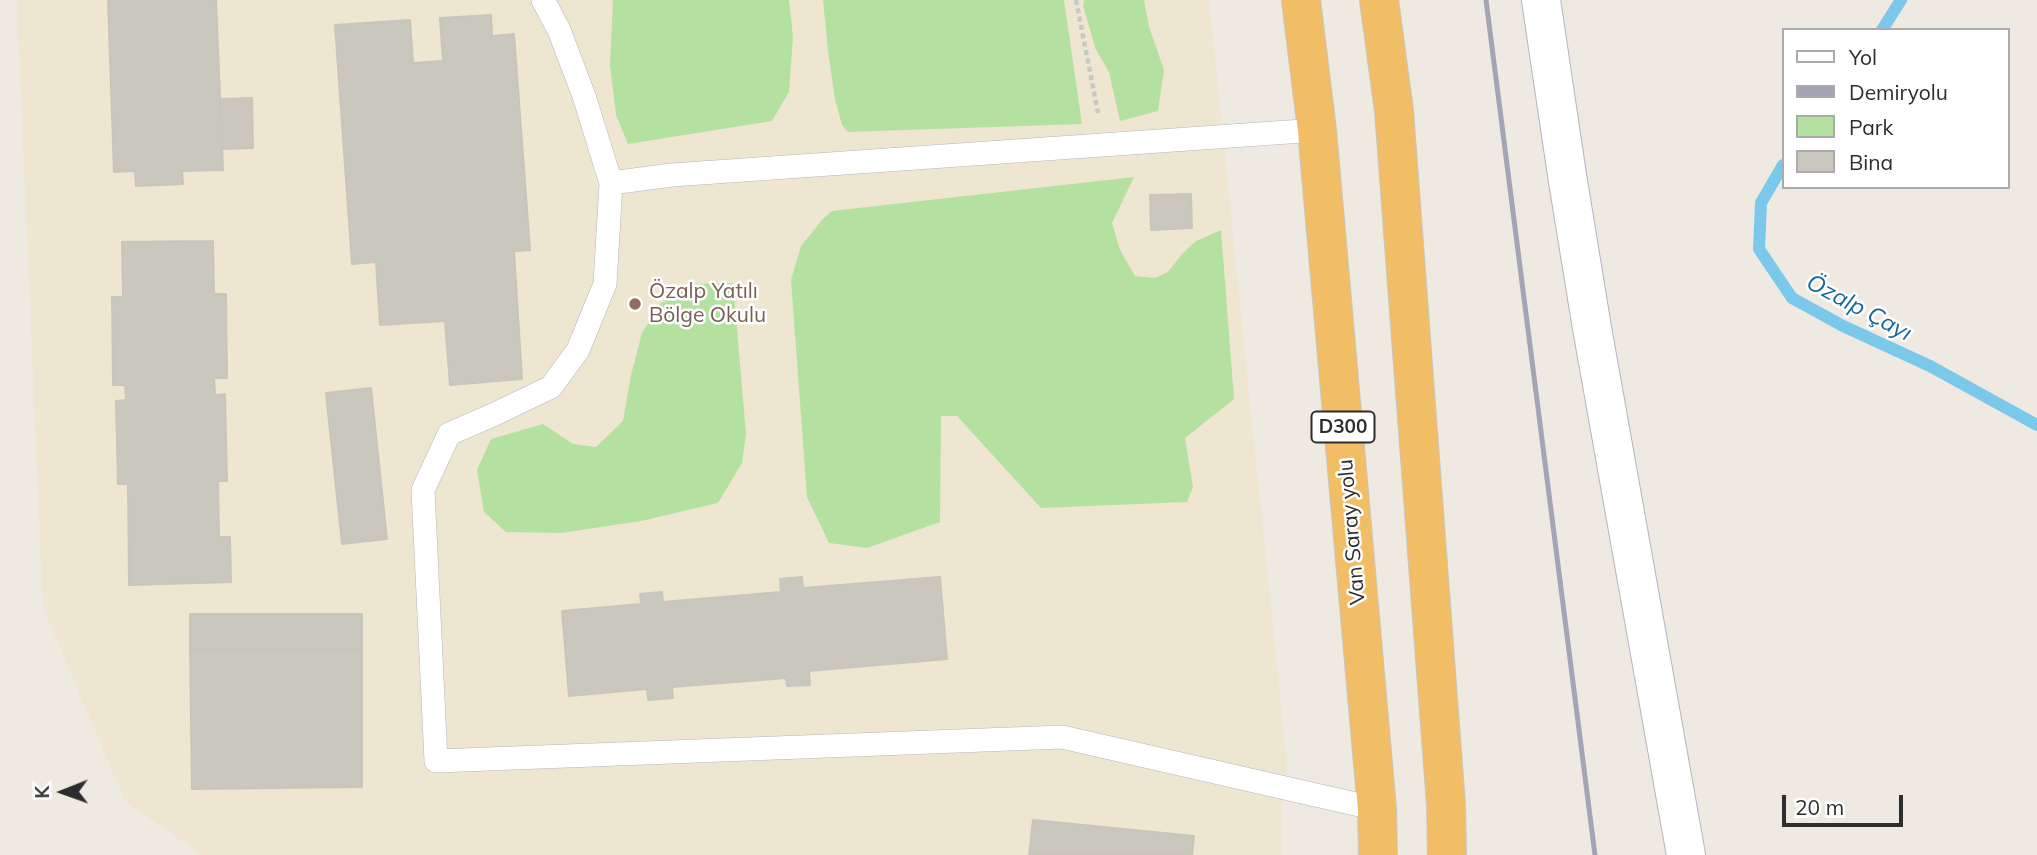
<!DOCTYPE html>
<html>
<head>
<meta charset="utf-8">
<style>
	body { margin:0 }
	#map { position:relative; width:2037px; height:855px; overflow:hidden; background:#eee9e1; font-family:Mulish,sans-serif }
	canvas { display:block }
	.legend { position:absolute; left:1782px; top:28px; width:228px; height:161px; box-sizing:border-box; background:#fff; border:2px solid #ababab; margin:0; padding:9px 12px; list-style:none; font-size:21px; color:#2d2d2d }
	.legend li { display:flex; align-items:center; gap:14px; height:35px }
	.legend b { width:35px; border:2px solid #ababab }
	.north { position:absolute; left:28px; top:757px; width:70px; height:70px; -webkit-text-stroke:5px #fff; paint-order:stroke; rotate:269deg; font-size:19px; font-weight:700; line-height:28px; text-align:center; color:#2d2d2d }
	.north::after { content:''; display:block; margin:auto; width:24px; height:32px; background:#2d2d2d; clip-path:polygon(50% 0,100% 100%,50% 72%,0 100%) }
	.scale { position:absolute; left:1782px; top:795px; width:121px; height:32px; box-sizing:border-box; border:4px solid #2d2d2d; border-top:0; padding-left:9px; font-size:21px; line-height:24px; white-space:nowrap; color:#2d2d2d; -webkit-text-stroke:5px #fff; paint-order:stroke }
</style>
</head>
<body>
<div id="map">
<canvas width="2037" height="855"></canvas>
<ul class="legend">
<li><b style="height:9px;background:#fff"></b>Yol</li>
<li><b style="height:9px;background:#a3a5b6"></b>Demiryolu</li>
<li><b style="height:19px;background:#b4e1a0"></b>Park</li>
<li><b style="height:19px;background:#cac7bf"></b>Bina</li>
</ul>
<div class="north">K</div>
<div class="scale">20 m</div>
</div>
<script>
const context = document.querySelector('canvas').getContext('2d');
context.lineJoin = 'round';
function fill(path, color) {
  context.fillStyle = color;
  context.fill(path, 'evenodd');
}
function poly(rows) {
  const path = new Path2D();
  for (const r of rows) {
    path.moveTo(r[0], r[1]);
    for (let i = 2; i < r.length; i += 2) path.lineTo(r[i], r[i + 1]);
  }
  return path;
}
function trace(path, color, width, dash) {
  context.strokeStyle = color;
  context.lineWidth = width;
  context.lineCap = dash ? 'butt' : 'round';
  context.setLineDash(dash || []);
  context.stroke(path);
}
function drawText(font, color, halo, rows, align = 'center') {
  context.font = font + ' Mulish,sans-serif';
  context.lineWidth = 5;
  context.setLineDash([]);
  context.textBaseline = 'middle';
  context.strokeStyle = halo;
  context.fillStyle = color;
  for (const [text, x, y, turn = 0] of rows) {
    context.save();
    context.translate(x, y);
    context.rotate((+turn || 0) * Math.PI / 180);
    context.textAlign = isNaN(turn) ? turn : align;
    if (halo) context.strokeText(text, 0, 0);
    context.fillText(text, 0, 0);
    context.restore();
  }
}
const education = poly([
	[17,0,1209,0,1287,766,1282,809,1282,855,202,855,125,801,43,607]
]);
const green = poly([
	[613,0,789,0,793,37,789,92,772,121,628,144,616,115,610,65],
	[823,0,1064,0,1082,124,848,132,842,125,835,99,828,51],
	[1084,0,1144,0,1149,27,1164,70,1158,111,1120,121,1109,72,1096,50,1083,6],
	[1134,177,1112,223,1120,250,1135,276,1155,278,1168,272,1182,254,1196,241,1221,230,1234,399,1185,438,1193,487,1187,502,1041,508,957,416,941,416,940,522,867,548,829,543,807,497,791,280,801,246,822,220,832,211],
	[733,283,746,434,742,463,718,503,641,521,561,533,506,532,484,512,477,470,491,439,543,424,573,444,596,447,623,421,631,375,642,333,660,304,692,284]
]);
const stream = poly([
	[1882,30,1901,0],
	[1783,165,1761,203,1759,249,1792,298,1843,326,1930,366,2037,425]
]);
const building = poly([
	[108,0,216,0,223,170,182,171,183,184,136,186,135,171,114,172,108,0],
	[491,15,492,36,514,34,530,250,514,251,522,379,450,385,445,321,380,325,376,262,352,264,335,25,410,20,413,63,443,61,440,18,491,15],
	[252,98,253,148,222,149,220,99,252,98],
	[1191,194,1192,228,1151,230,1150,195,1191,194],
	[213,241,214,294,226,294,227,378,214,378,215,395,225,394,227,481,218,481,219,537,230,537,231,582,129,585,128,484,118,484,116,401,126,400,125,385,113,385,112,297,123,297,122,242,213,241],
	[371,388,387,539,342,544,326,393,371,388],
	[802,577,803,588,940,577,947,659,809,671,810,685,787,686,786,678,672,687,673,698,648,700,647,689,569,696,562,611,641,604,640,594,662,592,663,602,781,592,780,579,802,577],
	[190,614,362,614,362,649,190,649,190,614],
	[190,649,362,649,362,787,192,789,190,649],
	[1033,820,1194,836,1192,855,1029,855,1033,820]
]);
const path = poly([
	[1076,0,1098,113]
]);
const service = poly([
	[543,0,559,30,584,96,611,183],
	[1317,130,672,175,611,183,605,284,578,350,551,387,495,414,449,434,423,490,436,761,1062,737,1377,809]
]);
const minor = poly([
	[1541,0,1567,175,1592,328,1686,855]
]);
const trunk = poly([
	[1301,0,1317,130,1377,809,1378,855],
	[1379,0,1394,111,1446,805,1447,855]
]);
const rail = poly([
	[1486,0,1595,855]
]);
const markers = [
	[635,304,7,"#8d6e63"]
];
const shields = [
	[1343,427,63]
];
const shieldNames = [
	["D300",1343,427]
];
const educationNames = [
	["Özalp Yatılı",649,292],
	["Bölge Okulu",649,316]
];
const streetNames = [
	["Van Saray yolu",1352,532,-95]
];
const waterNames = [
	["Özalp Çayı",1859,308,28]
];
fill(education, '#eee6d1');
fill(green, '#b4e1a0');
trace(stream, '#7ac8ea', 12);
fill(building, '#cac7bf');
trace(building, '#cac5ba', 2);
trace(service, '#b4b6c0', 24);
trace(minor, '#b4b6c0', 40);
trace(trunk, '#c8c8c8', 40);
trace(path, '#c8c8c8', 4.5, [5, 3.5]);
trace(service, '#fff', 23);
trace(minor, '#fff', 38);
trace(trunk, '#f1bd65', 38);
trace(rail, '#a3a5b6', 5);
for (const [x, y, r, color] of markers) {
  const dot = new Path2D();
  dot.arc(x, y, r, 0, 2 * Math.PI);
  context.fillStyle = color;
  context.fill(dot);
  trace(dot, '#fff', 2.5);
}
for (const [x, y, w] of shields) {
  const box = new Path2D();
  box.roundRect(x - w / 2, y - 15.5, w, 31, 5);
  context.fillStyle = '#fff';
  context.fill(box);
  trace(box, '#2d2d2d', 2);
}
drawText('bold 19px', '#2d2d2d', null, shieldNames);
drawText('21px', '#785e54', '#fff', educationNames, 'left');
drawText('21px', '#2d2d2d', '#fff', streetNames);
drawText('italic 23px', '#14679b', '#fff', waterNames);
</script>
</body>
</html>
